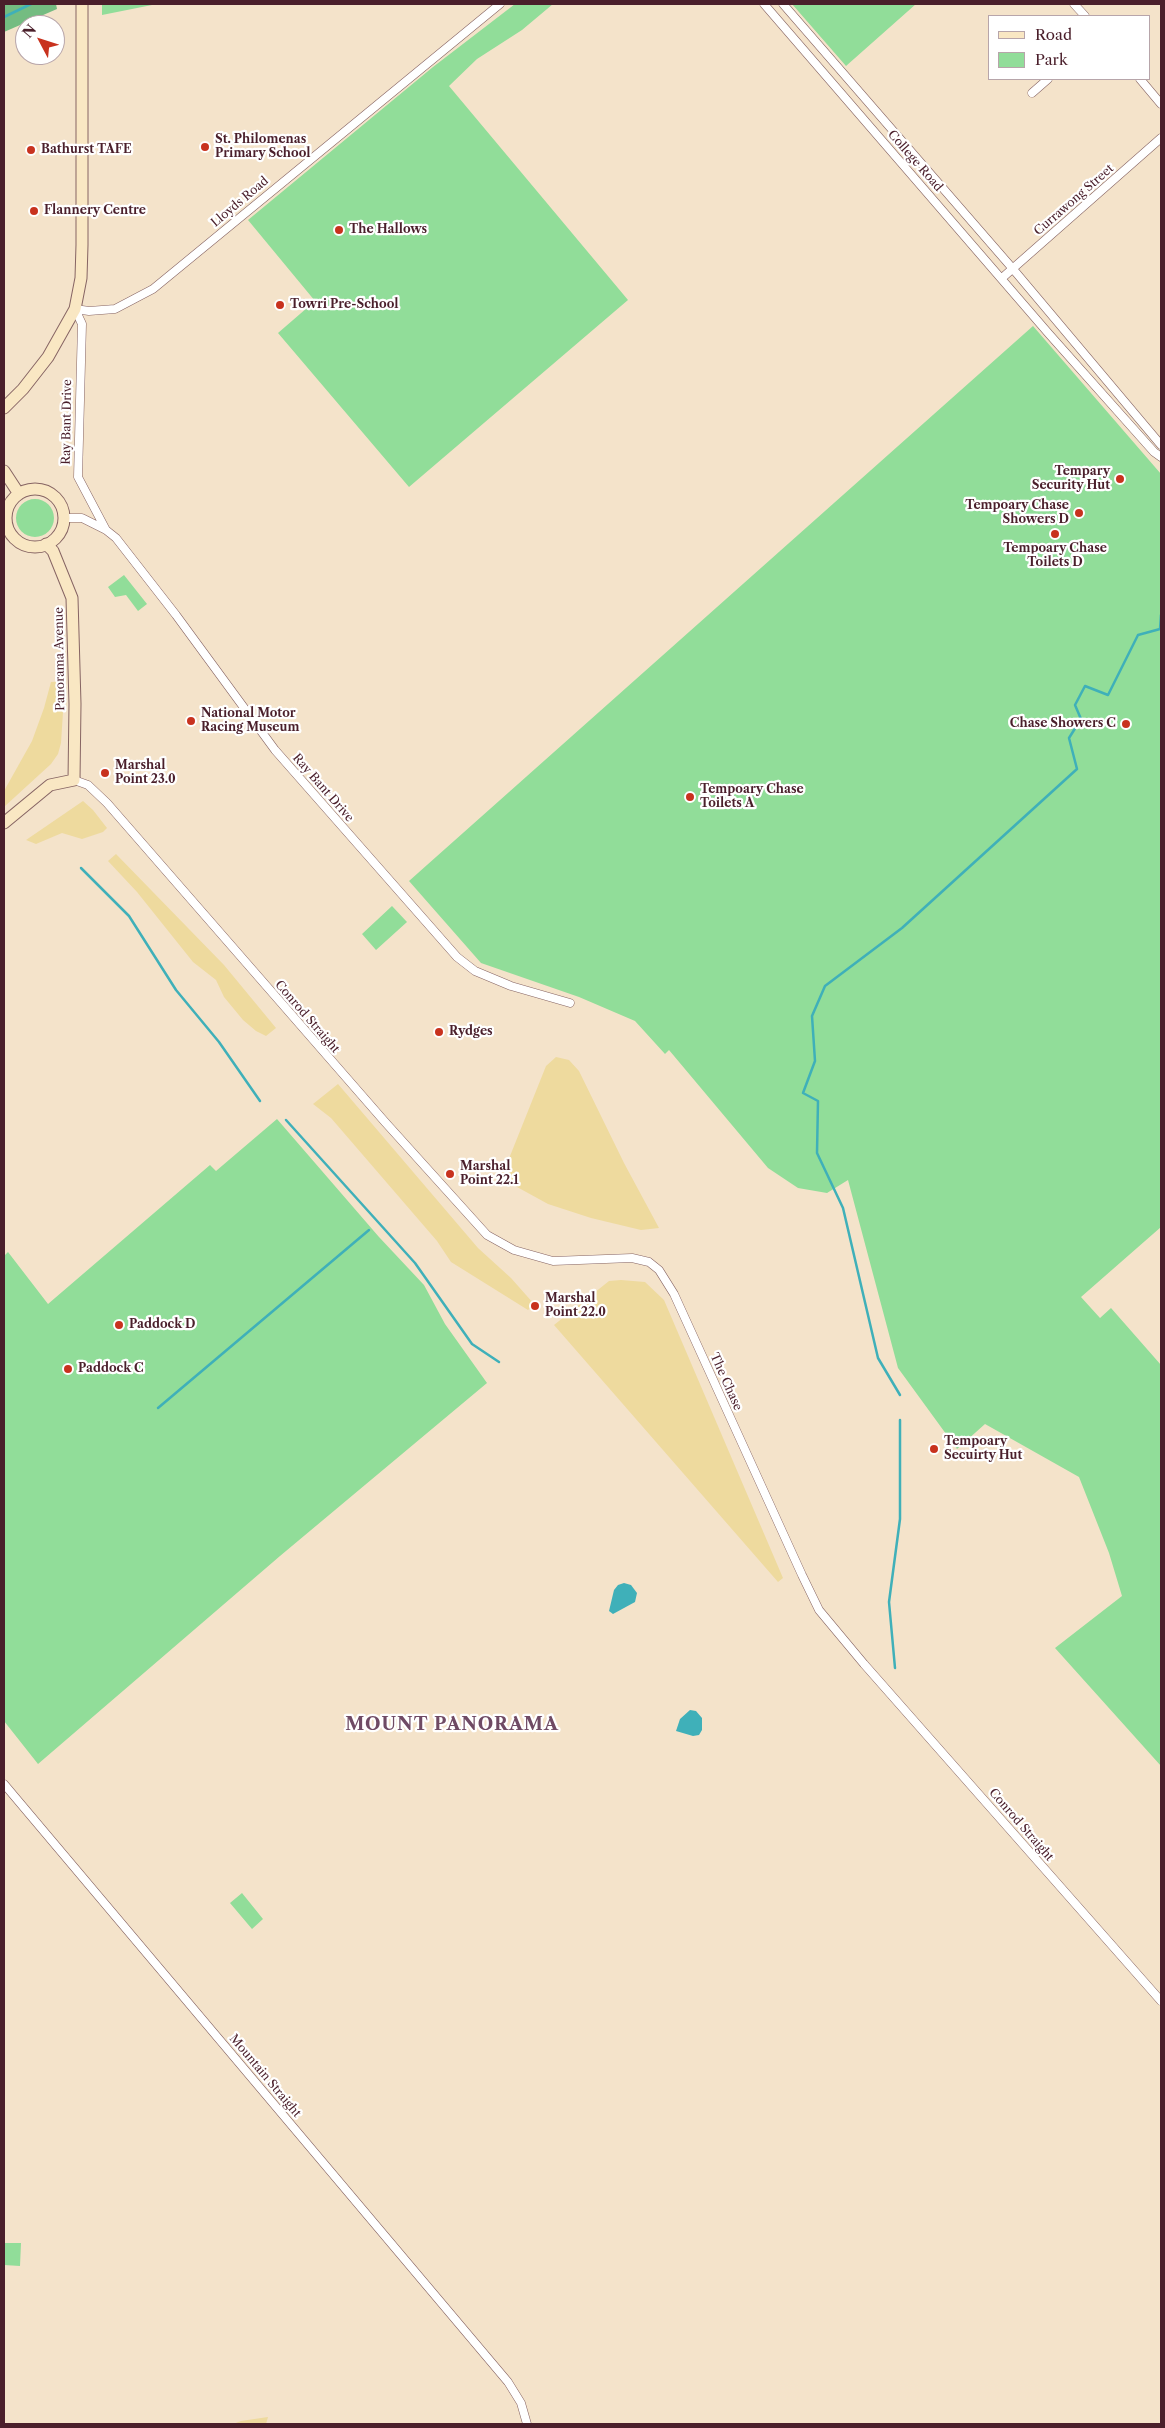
<!DOCTYPE html>
<html>
<head>
<meta charset="utf-8">
<style>
	body { margin:0 }
	#map { position:relative; width:1165px; height:2428px; overflow:hidden; background:#f4e3ca; font-family:"Libre Caslon Text",serif }
	canvas { display:block }
	.frame { position:absolute; inset:0; border:5px solid #4a1f2b; pointer-events:none }
	.legend { position:absolute; left:988px; top:15px; width:162px; height:65px; box-sizing:border-box; background:#fff; border:1px solid #b7a5aa; margin:0; padding:6px 9px; list-style:none; font-size:15px; color:#4a1f2b }
	.legend li { display:flex; align-items:center; gap:10px; height:25px }
	.legend b { width:25px; border:1px solid #b7a5aa }
	.north { position:absolute; left:15px; top:15px; width:50px; height:50px; box-sizing:border-box; background:#fff; border:1px solid #b7a5aa; border-radius:50%; rotate:310deg; font-size:14px; font-weight:700; line-height:20px; text-align:center; color:#4a1f2b }
	.north::after { content:''; display:block; margin:auto; width:18px; height:22px; background:#c8321e; clip-path:polygon(50% 0,100% 100%,50% 72%,0 100%) }
</style>
</head>
<body>
<div id="map">
<canvas width="1165" height="2428"></canvas>
<div class="frame"></div>
<ul class="legend">
<li><b style="height:6px;background:#f9e7c3"></b>Road</li>
<li><b style="height:14px;background:#91dd99"></b>Park</li>
</ul>
<div class="north">N</div>
</div>
<script>
const context = document.querySelector('canvas').getContext('2d');
context.lineJoin = 'round';
function fill(path, color) {
  context.fillStyle = color;
  context.fill(path, 'evenodd');
}
function poly(rows) {
  const path = new Path2D();
  for (const r of rows) {
    if (r.length === 3) {
      path.moveTo(r[0] + r[2], r[1]);
      path.arc(r[0], r[1], r[2], 0, 2 * Math.PI);
      continue;
    }
    path.moveTo(r[0], r[1]);
    for (let i = 2; i < r.length; i += 2) path.lineTo(r[i], r[i + 1]);
  }
  return path;
}
function trace(path, color, width, dash) {
  context.strokeStyle = color;
  context.lineWidth = width;
  context.lineCap = dash ? 'butt' : 'round';
  context.setLineDash(dash || []);
  context.stroke(path);
}
function drawText(font, color, halo, rows, align = 'center') {
  context.font = font + ' "Libre Caslon Text",serif';
  context.lineWidth = 4.5;
  context.setLineDash([]);
  context.textBaseline = 'middle';
  context.strokeStyle = halo;
  context.fillStyle = color;
  for (const [text, x, y, turn = 0] of rows) {
    context.save();
    context.translate(x, y);
    context.rotate((+turn || 0) * Math.PI / 180);
    context.textAlign = isNaN(turn) ? turn : align;
    if (halo) context.strokeText(text, 0, 0);
    context.fillText(text, 0, 0);
    context.restore();
  }
}
const green = poly([
	[102,4,157,4,102,15],
	[515,4,553,4,522,30,477,59,449,86,628,300,409,487,278,333,315,301,248,220,433,67],
	[792,4,916,4,846,66],
	[1033,326,1161,474,1161,1227,1081,1297,1100,1318,1111,1308,1161,1365,1161,1766,1055,1648,1122,1596,1109,1553,1079,1477,985,1424,957,1449,898,1368,848,1180,827,1193,798,1188,768,1168,669,1050,665,1054,635,1021,579,997,481,963,409,881],
	[35,518,19],
	[124,575,147,604,138,611,126,595,115,597,108,587],
	[392,906,407,922,376,950,362,934],
	[277,1119,379,1237,424,1285,445,1324,487,1383,280,1556,38,1764,4,1721,4,1256,8,1252,48,1304,210,1165,216,1171],
	[242,1893,263,1919,252,1929,230,1903],
	[4,2243,21,2243,20,2266,4,2265]
]);
const forest = poly([
	[4,4,56,4,57,9,4,32]
]);
const sand = poly([
	[65,681,61,743,58,754,51,764,4,807,4,791,32,741,44,708,51,682],
	[83,801,93,810,107,828,103,832,82,839,62,833,36,844,26,840],
	[116,854,224,965,276,1028,266,1036,256,1031,243,1020,224,997,216,980,193,962,137,892,108,861],
	[556,1057,569,1060,579,1071,624,1163,659,1228,641,1230,591,1218,548,1204,517,1187,502,1176,546,1066],
	[338,1084,478,1248,511,1278,534,1304,528,1310,451,1262,437,1241,331,1118,313,1104],
	[621,1280,645,1282,664,1300,783,1578,778,1582,554,1325,609,1281],
	[268,2417,266,2424,233,2424,241,2421]
]);
const water = poly([
	[624,1583,631,1585,637,1593,635,1602,613,1614,609,1611,614,1590,618,1585],
	[690,1710,696,1711,702,1718,702,1730,699,1735,693,1736,676,1731,680,1719]
]);
const stream = poly([
	[4,17,31,4],
	[81,868,129,916,176,990,219,1042,260,1101],
	[286,1120,415,1263,472,1344,499,1362],
	[900,1395,878,1358,843,1208,817,1153,818,1101,803,1093,815,1061,812,1016,825,986,902,928,1077,769,1069,738,1081,719,1075,705,1085,686,1108,695,1138,635,1160,629,1161,615],
	[158,1408,369,1230],
	[895,1668,889,1602,900,1519,900,1420]
]);
const street = poly([
	[764,4,1049,334,1154,452,1161,457],
	[783,4,1013,269,1161,445],
	[1074,4,1085,16],
	[1140,79,1161,104],
	[1032,93,1048,79],
	[1002,278,1161,138],
	[75,309,89,311,115,309,153,289,500,4],
	[75,309,82,324,78,477,106,530],
	[64,518,82,518,106,530,116,538,176,615,275,750,457,957,475,971,511,986,570,1003],
	[74,780,88,785,107,803,385,1122,487,1235,514,1250,553,1261,632,1258,649,1262,659,1270,674,1294,802,1575,819,1610,864,1664,1161,2001],
	[4,1784,508,2382,521,2403,527,2424]
]);
const secondary = poly([
	[4,408,23,389,48,357,75,309,81,278,82,245,82,4],
	[4,471,19,494],
	[35,518,29],
	[4,823,50,785,74,780,75,704,72,598,53,551,46,544]
]);
const markers = [
	[205,147,5,"#c8321e"],
	[31,150,5,"#c8321e"],
	[34,211,5,"#c8321e"],
	[339,230,5,"#c8321e"],
	[280,305,5,"#c8321e"],
	[1120,479,5,"#c8321e"],
	[1079,513,5,"#c8321e"],
	[1055,534,5,"#c8321e"],
	[191,721,5,"#c8321e"],
	[1126,724,5,"#c8321e"],
	[105,773,5,"#c8321e"],
	[690,797,5,"#c8321e"],
	[439,1032,5,"#c8321e"],
	[450,1174,5,"#c8321e"],
	[535,1306,5,"#c8321e"],
	[119,1325,5,"#c8321e"],
	[68,1369,5,"#c8321e"],
	[934,1449,5,"#c8321e"]
];
const poiNames = [
	["St. Philomenas",215,140],
	["Primary School",215,154],
	["Bathurst TAFE",41,150],
	["Flannery Centre",44,211],
	["The Hallows",349,230],
	["Towri Pre-School",290,305],
	["Tempary",1110,472,"right"],
	["Security Hut",1110,486,"right"],
	["Tempoary Chase",1069,506,"right"],
	["Showers D",1069,520,"right"],
	["Tempoary Chase",1055,549,"center"],
	["Toilets D",1055,563,"center"],
	["National Motor",201,714],
	["Racing Museum",201,728],
	["Chase Showers C",1116,724,"right"],
	["Marshal",115,766],
	["Point 23.0",115,780],
	["Tempoary Chase",700,790],
	["Toilets A",700,804],
	["Rydges",449,1032],
	["Marshal",460,1167],
	["Point 22.1",460,1181],
	["Marshal",545,1299],
	["Point 22.0",545,1313],
	["Paddock D",129,1325],
	["Paddock C",78,1369],
	["Tempoary",944,1442],
	["Secuirty Hut",944,1456]
];
const streetNames = [
	["College Road",915,161,49],
	["Currawong Street",1074,200,-41],
	["Lloyds Road",240,202,-40],
	["Ray Bant Drive",67,422,-89],
	["Panorama Avenue",60,659,-91],
	["Ray Bant Drive",323,788,49],
	["Conrod Straight",307,1017,49],
	["The Chase",726,1382,66],
	["Conrod Straight",1021,1825,49],
	["Mountain Straight",265,2076,50]
];
const districtNames = [
	["MOUNT PANORAMA",452,1725]
];
fill(green, '#91dd99');
fill(forest, '#74bc81');
fill(sand, '#eeda9e');
fill(water, '#3fb0b9');
trace(stream, '#3fb0b9', 2.5);
trace(street, '#866463', 9);
trace(secondary, '#866463', 13);
trace(street, '#fff', 8);
trace(secondary, '#f9e7c3', 11);
for (const [x, y, r, color] of markers) {
  const dot = new Path2D();
  dot.arc(x, y, r, 0, 2 * Math.PI);
  context.fillStyle = color;
  context.fill(dot);
  trace(dot, '#fff', 2);
}
drawText('bold 12px', '#4a1f2b', '#fff', poiNames, 'left');
drawText('12px', '#4a1f2b', '#fff', streetNames);
context.letterSpacing = '1px';
drawText('bold 18px', '#6f4a64', '#fff', districtNames);
context.letterSpacing = '0px';
</script>
</body>
</html>
